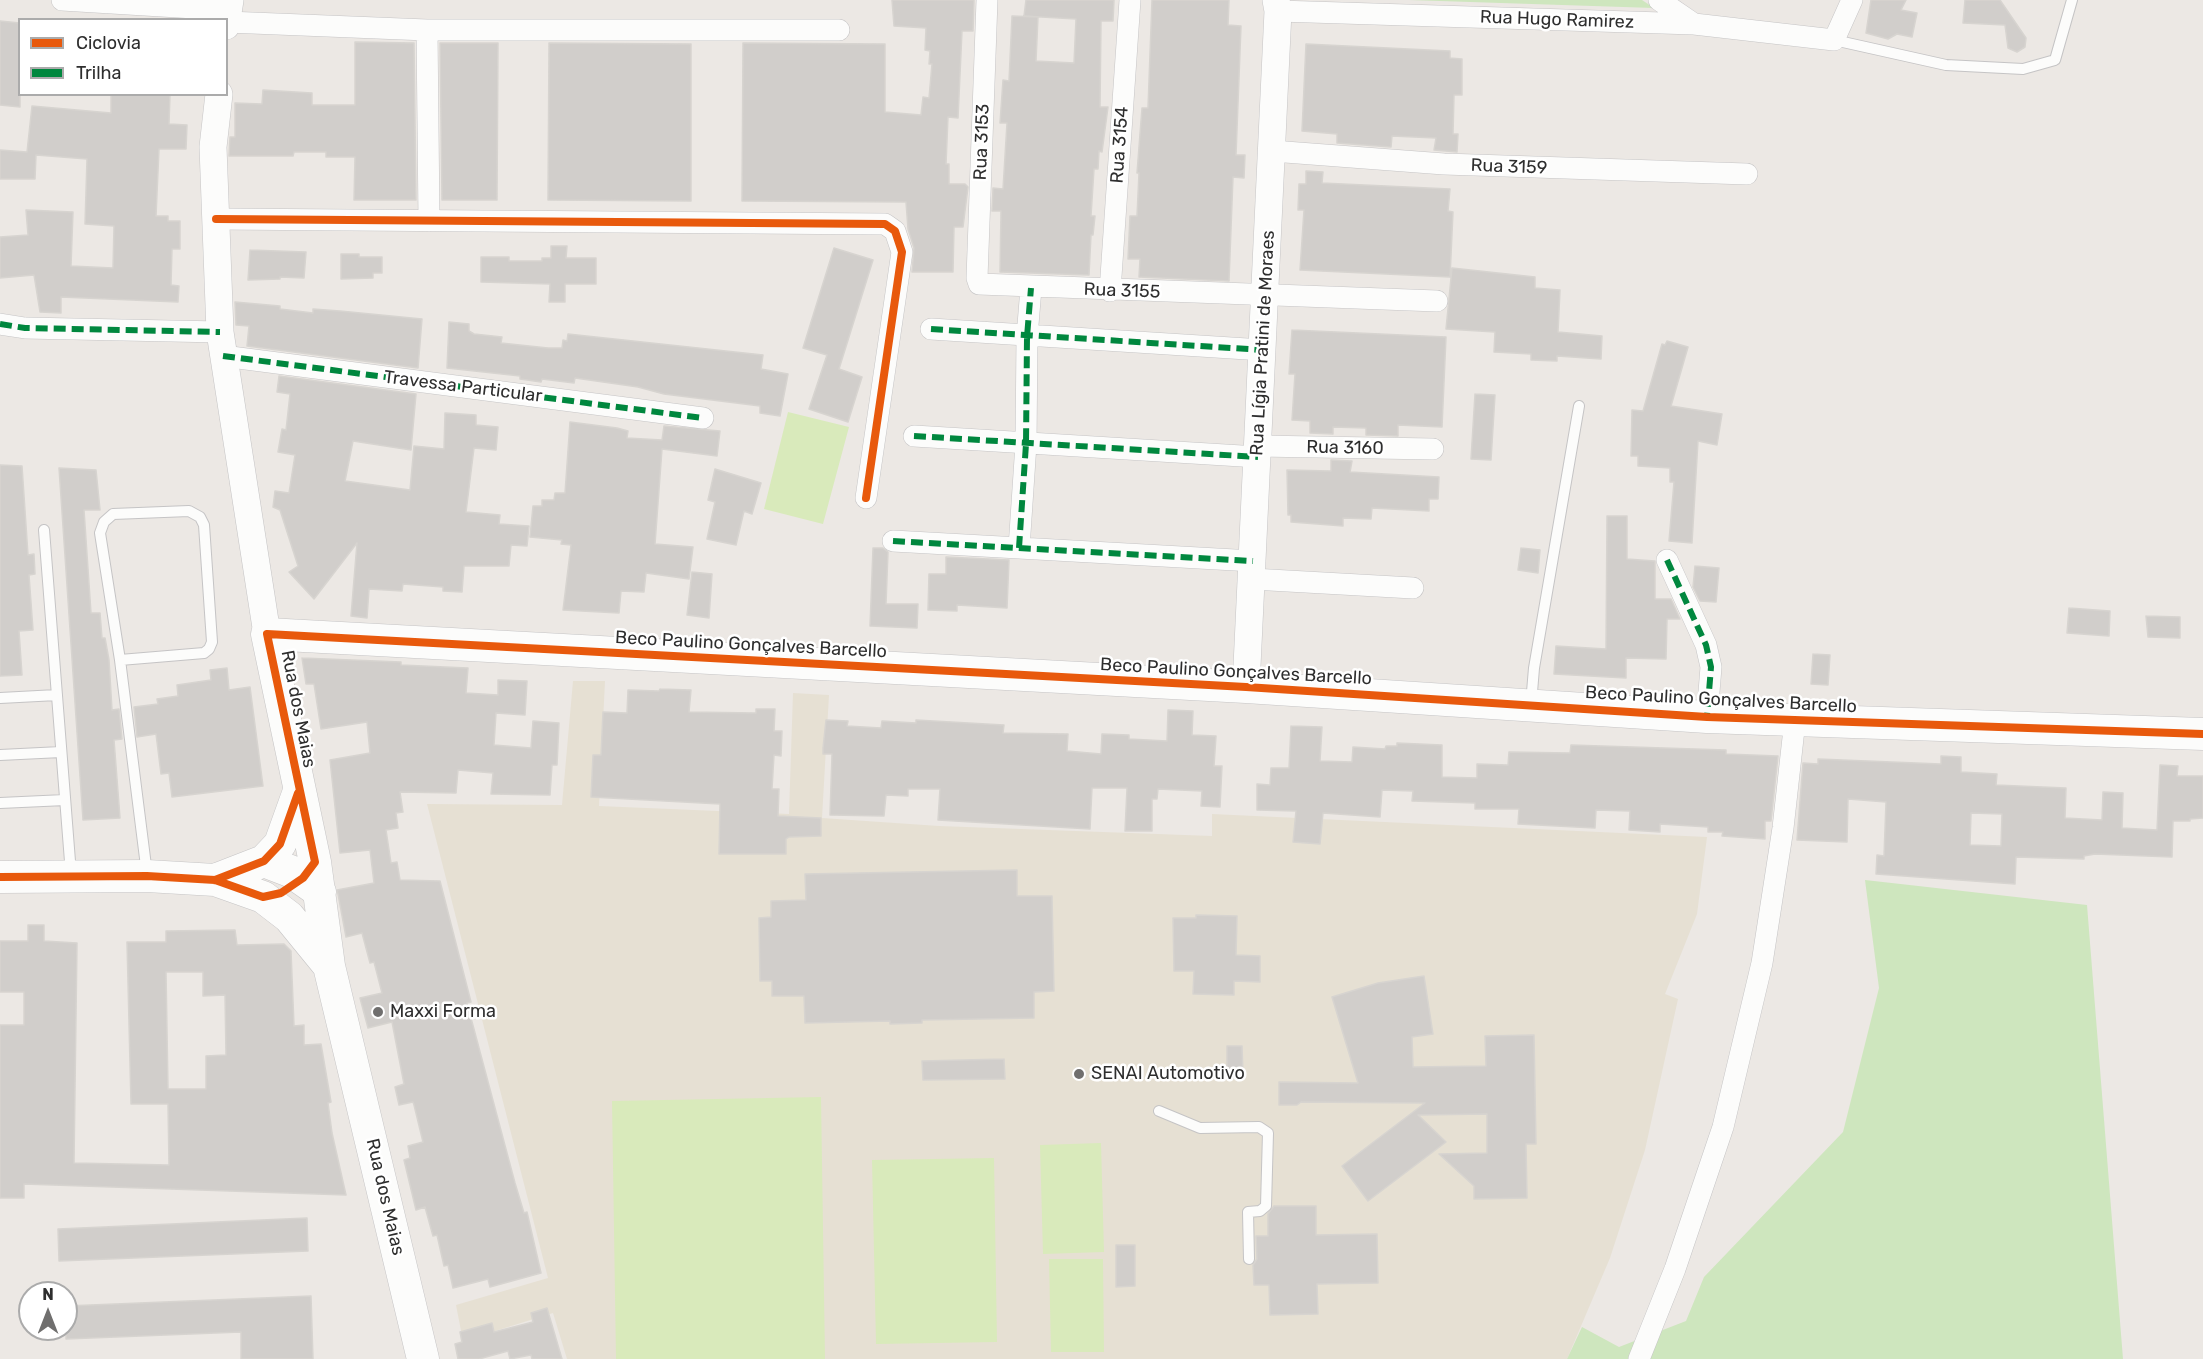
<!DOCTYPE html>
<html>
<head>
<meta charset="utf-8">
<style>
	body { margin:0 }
	#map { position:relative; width:2203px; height:1359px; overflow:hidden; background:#ece8e4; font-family:Rubik,sans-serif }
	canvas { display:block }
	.legend { position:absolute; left:18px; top:18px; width:210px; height:78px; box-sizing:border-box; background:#fff; border:2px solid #ababab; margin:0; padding:8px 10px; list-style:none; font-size:18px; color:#2e2e2e }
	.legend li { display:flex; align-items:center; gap:12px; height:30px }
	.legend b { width:30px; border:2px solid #ababab }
	.north { position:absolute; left:18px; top:1281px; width:60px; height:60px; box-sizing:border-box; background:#fff; border:2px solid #ababab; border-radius:50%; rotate:0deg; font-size:16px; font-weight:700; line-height:24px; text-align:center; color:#2e2e2e }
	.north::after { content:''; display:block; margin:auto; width:21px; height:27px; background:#706f6e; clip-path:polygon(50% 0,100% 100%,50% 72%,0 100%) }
</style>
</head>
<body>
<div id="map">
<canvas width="2203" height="1359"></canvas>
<ul class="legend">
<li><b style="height:8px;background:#e8590c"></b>Ciclovia</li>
<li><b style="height:8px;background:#00873e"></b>Trilha</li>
</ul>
<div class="north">N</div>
</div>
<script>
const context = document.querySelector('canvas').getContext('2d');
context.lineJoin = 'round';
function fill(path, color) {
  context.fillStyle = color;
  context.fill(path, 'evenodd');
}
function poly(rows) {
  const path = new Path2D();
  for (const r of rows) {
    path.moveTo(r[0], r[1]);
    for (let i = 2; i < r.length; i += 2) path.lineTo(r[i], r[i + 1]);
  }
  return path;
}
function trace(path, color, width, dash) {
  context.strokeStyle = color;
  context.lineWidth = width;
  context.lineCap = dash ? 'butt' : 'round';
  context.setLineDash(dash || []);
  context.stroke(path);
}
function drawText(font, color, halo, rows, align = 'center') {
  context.font = font + ' Rubik,sans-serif';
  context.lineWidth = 5;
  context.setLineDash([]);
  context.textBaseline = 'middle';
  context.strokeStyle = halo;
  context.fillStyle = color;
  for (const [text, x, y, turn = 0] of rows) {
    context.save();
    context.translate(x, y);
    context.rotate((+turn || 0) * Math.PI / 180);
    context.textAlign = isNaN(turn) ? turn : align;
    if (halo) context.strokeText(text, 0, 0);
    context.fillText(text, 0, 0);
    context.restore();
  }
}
const education = poly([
	[573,681,605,681,599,806,789,814,793,693,829,695,822,818,939,826,1212,836,1212,814,1707,837,1697,914,1665,994,1678,999,1645,1150,1610,1258,1567,1359,567,1359,553,1313,463,1341,456,1305,548,1278,427,804,562,805]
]);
const green = poly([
	[1409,0,1642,0,1654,8],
	[1865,880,2087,905,2123,1359,1567,1359,1582,1327,1619,1347,1686,1321,1704,1277,1843,1132,1879,988]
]);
const pitch = poly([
	[788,412,849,427,823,524,764,509],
	[821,1097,825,1359,616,1359,612,1101],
	[1101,1143,1104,1252,1043,1254,1040,1145],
	[994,1158,997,1342,876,1344,872,1160],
	[1049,1259,1103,1259,1104,1352,1051,1352]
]);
const building = poly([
	[892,0,974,0,973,31,962,31,958,118,948,117,946,164,949,164,949,184,965,184,968,187,963,227,954,227,953,272,912,272,914,248,908,229,906,202,742,201,743,43,885,44,885,112,921,115,923,97,929,98,932,64,929,64,930,51,925,50,926,28,894,26,892,0],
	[1026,0,1114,0,1113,21,1101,21,1100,107,1108,107,1102,152,1099,151,1098,169,1094,169,1091,216,1095,216,1093,235,1091,235,1089,275,1000,272,1001,211,992,211,993,188,1003,189,1007,123,1000,123,1003,80,1009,81,1012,16,1038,17,1036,61,1074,63,1076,19,1024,16,1026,0],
	[1152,0,1229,0,1228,25,1241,26,1236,155,1245,155,1244,178,1233,177,1229,281,1139,277,1140,259,1128,259,1130,216,1137,216,1139,173,1137,173,1142,108,1148,108,1152,0],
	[1871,0,1906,0,1901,10,1917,13,1912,37,1897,34,1888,39,1866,33,1871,0],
	[1965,0,2000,0,2026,38,2025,47,2017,52,2008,48,2005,25,1963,23,1965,0],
	[0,21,20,23,20,107,0,105,0,21],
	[355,42,414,43,416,200,354,200,355,157,326,157,326,152,294,152,293,156,229,156,230,137,235,137,235,103,262,104,263,90,312,93,312,105,355,105,355,42],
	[440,43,498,43,497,200,442,200,440,43],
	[549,43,691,44,691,201,548,200,549,43],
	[1306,44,1450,51,1450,58,1462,59,1462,95,1454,95,1453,134,1458,134,1457,152,1434,150,1436,138,1392,136,1391,147,1337,143,1337,134,1302,131,1306,44],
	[111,94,170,94,169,124,187,125,186,149,159,149,156,216,168,216,168,221,180,221,180,249,172,249,171,285,179,286,178,302,61,297,61,313,40,312,34,275,0,278,0,237,28,235,26,210,73,212,71,266,113,268,114,226,85,224,87,159,36,155,35,179,0,179,0,150,27,152,32,106,111,113,111,94],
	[1306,171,1323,172,1322,183,1450,189,1448,211,1453,212,1450,277,1300,270,1304,210,1298,210,1299,184,1306,184,1306,171],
	[551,246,567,246,566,258,596,258,596,284,565,284,565,302,549,302,550,284,481,282,481,257,509,257,509,261,542,261,542,258,551,258,551,246],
	[834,248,873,260,839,369,862,377,848,422,809,409,827,355,803,348,834,248],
	[250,250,306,252,304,278,280,277,280,279,248,280,250,250],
	[341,254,359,254,359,257,382,257,382,273,373,273,373,278,341,279,341,254],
	[1452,268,1535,277,1535,288,1560,290,1558,332,1602,336,1601,359,1557,356,1557,361,1531,360,1531,354,1494,352,1495,332,1446,329,1452,268],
	[235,302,280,306,280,309,313,313,313,309,340,311,422,319,418,368,247,346,249,326,236,325,235,302],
	[449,322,469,324,469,331,474,334,502,337,501,343,548,348,562,348,563,340,567,341,568,334,763,355,761,369,788,374,780,416,760,413,760,406,664,394,638,387,575,378,574,383,542,379,541,382,520,379,520,376,447,368,449,322],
	[1292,330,1446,337,1442,427,1398,425,1398,436,1366,435,1366,428,1333,427,1333,434,1310,433,1310,421,1292,420,1295,374,1289,374,1292,330],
	[1667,341,1688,347,1671,406,1722,414,1717,445,1698,441,1692,543,1669,541,1674,482,1670,482,1670,468,1638,466,1638,456,1631,456,1632,410,1643,411,1662,344,1665,345,1667,341],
	[279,376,416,394,411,450,353,441,345,481,410,490,414,446,444,449,445,413,476,415,476,425,498,427,496,450,474,448,466,512,500,515,499,524,529,526,527,546,511,545,509,566,464,566,462,592,443,591,443,587,403,584,402,591,369,589,367,618,351,616,357,543,314,599,289,572,298,566,280,510,273,507,275,491,289,493,295,455,278,452,282,429,286,430,290,394,277,392,279,376],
	[1475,394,1495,395,1491,460,1471,459,1475,394],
	[570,422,617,428,628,431,627,438,662,440,664,426,720,431,717,456,662,449,655,544,693,547,689,579,646,573,644,592,621,591,619,613,563,610,571,545,561,544,562,540,530,537,533,506,542,506,542,500,554,500,555,493,565,493,570,422],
	[1331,460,1352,461,1350,472,1439,477,1438,499,1429,499,1429,511,1372,508,1371,519,1343,518,1343,526,1291,522,1291,515,1288,515,1287,470,1331,471,1331,460],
	[0,465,22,466,28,555,34,554,35,574,29,575,33,630,19,631,22,675,0,676,0,465],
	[59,468,96,470,100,510,84,510,91,613,100,613,102,638,105,638,109,660,112,710,119,709,122,739,114,740,120,818,83,820,59,468],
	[715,469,761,483,752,514,744,511,736,545,707,539,715,502,708,500,715,469],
	[1607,516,1627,516,1627,559,1655,561,1655,599,1671,599,1680,619,1667,619,1666,659,1626,658,1626,678,1554,674,1556,646,1606,649,1607,516],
	[873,548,883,548,888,552,886,604,918,604,917,628,870,626,873,548],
	[1521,548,1540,550,1538,573,1518,570,1521,548],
	[946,557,1009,560,1007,608,957,605,957,611,928,610,929,574,946,574,946,557],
	[1695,566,1719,568,1716,602,1700,601,1693,587,1695,566],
	[692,572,712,574,709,618,687,615,692,572],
	[2069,608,2110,611,2109,636,2067,633,2069,608],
	[2146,616,2180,617,2180,638,2148,637,2146,616],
	[1813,654,1830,655,1828,685,1811,684,1813,654],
	[302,658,401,662,401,665,468,668,466,693,498,695,498,680,527,681,525,715,496,713,494,745,531,748,533,721,559,723,557,765,552,765,550,795,491,794,493,773,458,770,456,793,400,792,403,812,396,813,398,828,386,830,391,863,397,862,400,880,440,881,471,1002,467,1003,515,1183,524,1213,527,1212,541,1273,490,1287,488,1279,453,1288,448,1265,444,1266,437,1235,433,1236,425,1207,416,1210,404,1160,410,1158,408,1146,423,1142,414,1105,413,1102,399,1105,395,1087,404,1084,392,1022,368,1028,360,998,382,993,374,962,370,963,362,933,346,937,338,894,337,890,374,883,370,850,340,853,330,760,370,753,367,722,321,729,314,684,306,684,302,658],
	[227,668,229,690,250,687,263,786,172,797,169,773,161,774,156,734,137,737,134,707,158,704,157,699,178,696,177,685,211,680,210,670,227,668],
	[660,689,691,690,689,712,756,713,756,709,775,709,774,731,782,731,781,756,774,755,772,789,779,789,778,816,821,818,821,836,789,837,786,839,786,854,719,854,720,804,591,797,593,755,601,755,603,712,627,713,628,690,659,691,660,689],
	[1168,710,1193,711,1192,735,1216,736,1214,766,1222,766,1220,807,1201,806,1202,791,1158,789,1157,799,1152,799,1152,831,1125,831,1127,788,1092,788,1090,829,938,820,940,789,908,789,908,796,886,795,884,816,830,815,832,754,823,754,823,748,826,720,848,721,847,726,881,728,882,721,916,723,916,720,1004,725,1003,733,1068,734,1067,751,1101,754,1102,734,1129,735,1129,739,1167,741,1168,710],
	[1291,726,1322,727,1320,761,1352,762,1353,747,1385,749,1386,746,1397,746,1397,743,1442,745,1442,777,1477,778,1477,764,1508,765,1509,752,1570,753,1571,745,1726,750,1726,754,1778,756,1771,821,1765,821,1765,839,1722,836,1723,832,1708,832,1708,827,1660,824,1660,832,1629,830,1630,811,1596,810,1595,828,1518,824,1519,809,1475,809,1475,803,1412,801,1413,791,1382,790,1380,817,1323,813,1320,844,1293,842,1296,811,1257,810,1257,784,1270,785,1271,768,1289,768,1291,726],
	[1941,756,1961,757,1961,772,1997,774,1996,785,2066,788,2065,818,2102,820,2103,792,2123,793,2122,828,2157,830,2160,765,2178,766,2177,776,2203,776,2203,818,2190,819,2190,821,2173,821,2172,857,2095,854,2084,856,2084,859,2016,857,2015,884,1876,874,1877,855,1884,856,1886,802,1848,799,1847,842,1797,840,1803,763,1818,764,1818,759,1941,764,1941,756],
	[1971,813,2002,814,2001,846,1970,845,1971,813],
	[1017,870,1017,896,1052,896,1054,991,1034,992,1034,1018,922,1020,922,1023,890,1024,890,1021,805,1023,804,996,772,996,772,981,760,981,759,918,771,917,771,901,806,900,805,874,1017,870],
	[1196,915,1237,916,1236,955,1260,956,1260,982,1234,981,1234,995,1193,994,1194,971,1174,971,1173,918,1196,918,1196,915],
	[28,925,44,925,44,941,77,943,74,1163,169,1165,168,1104,131,1104,127,942,166,942,166,931,235,930,237,945,284,944,291,951,294,1026,304,1025,304,1045,321,1044,331,1102,328,1103,332,1133,346,1195,24,1184,24,1198,0,1198,0,1025,24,1025,24,992,0,992,0,941,28,941,28,925],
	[166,972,203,972,203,996,225,995,226,1055,206,1056,206,1089,168,1089,166,972],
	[1424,976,1433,1034,1412,1037,1413,1067,1486,1066,1485,1036,1534,1035,1536,1144,1526,1144,1527,1198,1474,1199,1474,1186,1439,1154,1487,1153,1487,1114,1418,1115,1446,1142,1368,1201,1342,1166,1425,1103,1301,1102,1297,1105,1279,1105,1279,1082,1358,1083,1332,997,1378,983,1424,976],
	[1227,1046,1242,1046,1243,1074,1227,1074,1227,1046],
	[1004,1059,1005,1079,923,1080,922,1061,1004,1059],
	[1274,1206,1316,1206,1316,1235,1377,1234,1378,1283,1317,1284,1318,1314,1270,1315,1269,1285,1254,1285,1253,1265,1257,1259,1256,1236,1268,1236,1268,1214,1274,1206],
	[307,1218,308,1251,59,1261,58,1229,307,1218],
	[1116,1245,1135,1245,1135,1286,1116,1287,1116,1245],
	[311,1296,313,1359,241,1359,241,1332,66,1339,66,1306,311,1296],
	[547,1308,562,1359,532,1359,531,1355,510,1359,508,1351,479,1359,458,1359,455,1344,462,1342,460,1332,492,1323,494,1332,533,1322,531,1313,547,1308]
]);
const service = poly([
	[1834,40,1946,65,2023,69,2055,60,2072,0],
	[44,530,71,874],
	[120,660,204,653,209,649,212,642,204,525,200,517,189,511,113,514,104,522,100,533,120,660,147,874],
	[0,698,57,695],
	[1531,704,1534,668,1579,406],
	[0,755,61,752],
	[0,803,65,800],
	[1159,1111,1200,1128,1259,1127,1268,1133,1266,1206,1260,1211,1248,1212,1249,1259]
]);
const minor = poly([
	[62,0,228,10],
	[987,0,977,278,979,284,1437,301],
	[1659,0,1694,24],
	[1278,11,1694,24,1834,40,1852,0],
	[227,22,427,30],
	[1272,151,1444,164,1747,174],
	[216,219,885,224,895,231,902,252,866,498],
	[429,221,427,30,839,30],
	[1110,291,1130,0],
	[0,324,25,328,220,332],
	[931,329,1263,350],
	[223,356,703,418],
	[914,436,1258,457],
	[1258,446,1433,449],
	[893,541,1253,561],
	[1019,548,1026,444,1027,337,1031,288],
	[1667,560,1706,645,1711,667,1707,717],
	[1252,579,1413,588],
	[1639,1359,1675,1269,1723,1127,1762,963,1783,828,1795,720]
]);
const tertiary = poly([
	[226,26,230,0],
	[219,94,213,147,220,332,267,634],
	[1246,687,1278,11,1276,0]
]);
const secondary = poly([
	[264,861,290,871,320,892],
	[0,877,147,876,215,880,263,897,289,917,329,966],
	[215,880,264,861,280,844,299,791],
	[423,1359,329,966,315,862,267,634,1246,687,1707,717,2203,734]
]);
const quiet = poly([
	[0,324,25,328,220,332],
	[931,329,1263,350],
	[223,356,703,418],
	[914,436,1258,457],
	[893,541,1253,561],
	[1019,548,1026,444,1027,337,1031,288],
	[1667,560,1706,645,1711,667,1707,717]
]);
const cycleway = poly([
	[216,219,885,224,895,231,902,252,866,498],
	[0,877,147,876,215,880,263,897,281,893,303,878,315,862,267,634,1246,687,1707,717,2203,734],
	[215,880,264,861,280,844,298,793]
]);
const markers = [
	[378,1012,6,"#706f6e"],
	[1079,1074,6,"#706f6e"]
];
const streetNames = [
	["Rua Hugo Ramirez",1557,20,2],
	["Rua 3153",982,142,-88],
	["Rua 3154",1120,145,-86],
	["Rua 3159",1509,167,2],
	["Rua 3155",1122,291,2],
	["Rua Lígia Pratini de Moraes",1263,343,-87],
	["Travessa Particular",463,387,7],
	["Rua 3160",1345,448,1],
	["Beco Paulino Gonçalves Barcello",751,645,3],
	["Beco Paulino Gonçalves Barcello",1236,672,3],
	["Beco Paulino Gonçalves Barcello",1721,700,3],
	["Rua dos Maias",298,709,79],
	["Rua dos Maias",385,1197,77]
];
const poiNames = [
	["Maxxi Forma",390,1012],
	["SENAI Automotivo",1091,1074]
];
fill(education, '#e6e0d3');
fill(green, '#cee6be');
fill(pitch, '#d9eabb');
fill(building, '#d1cecb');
trace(building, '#d7d4d0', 1.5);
trace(service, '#c5c4c5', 12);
trace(minor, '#c5c4c5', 22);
trace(tertiary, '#c5c4c5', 28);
trace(secondary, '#c5c4c5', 33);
trace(service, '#fcfcfb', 10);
trace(minor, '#fcfcfb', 21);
trace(tertiary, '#fcfcfb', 27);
trace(secondary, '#fcfcfb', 32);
trace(quiet, '#00873e', 6, [12, 6]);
trace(cycleway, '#e8590c', 8);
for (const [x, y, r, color] of markers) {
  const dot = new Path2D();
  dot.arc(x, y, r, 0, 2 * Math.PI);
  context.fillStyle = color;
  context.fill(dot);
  trace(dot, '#fff', 2);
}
drawText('18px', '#2e2e2e', '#fff', streetNames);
drawText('18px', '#2e2e2e', '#fff', poiNames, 'left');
</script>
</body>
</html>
